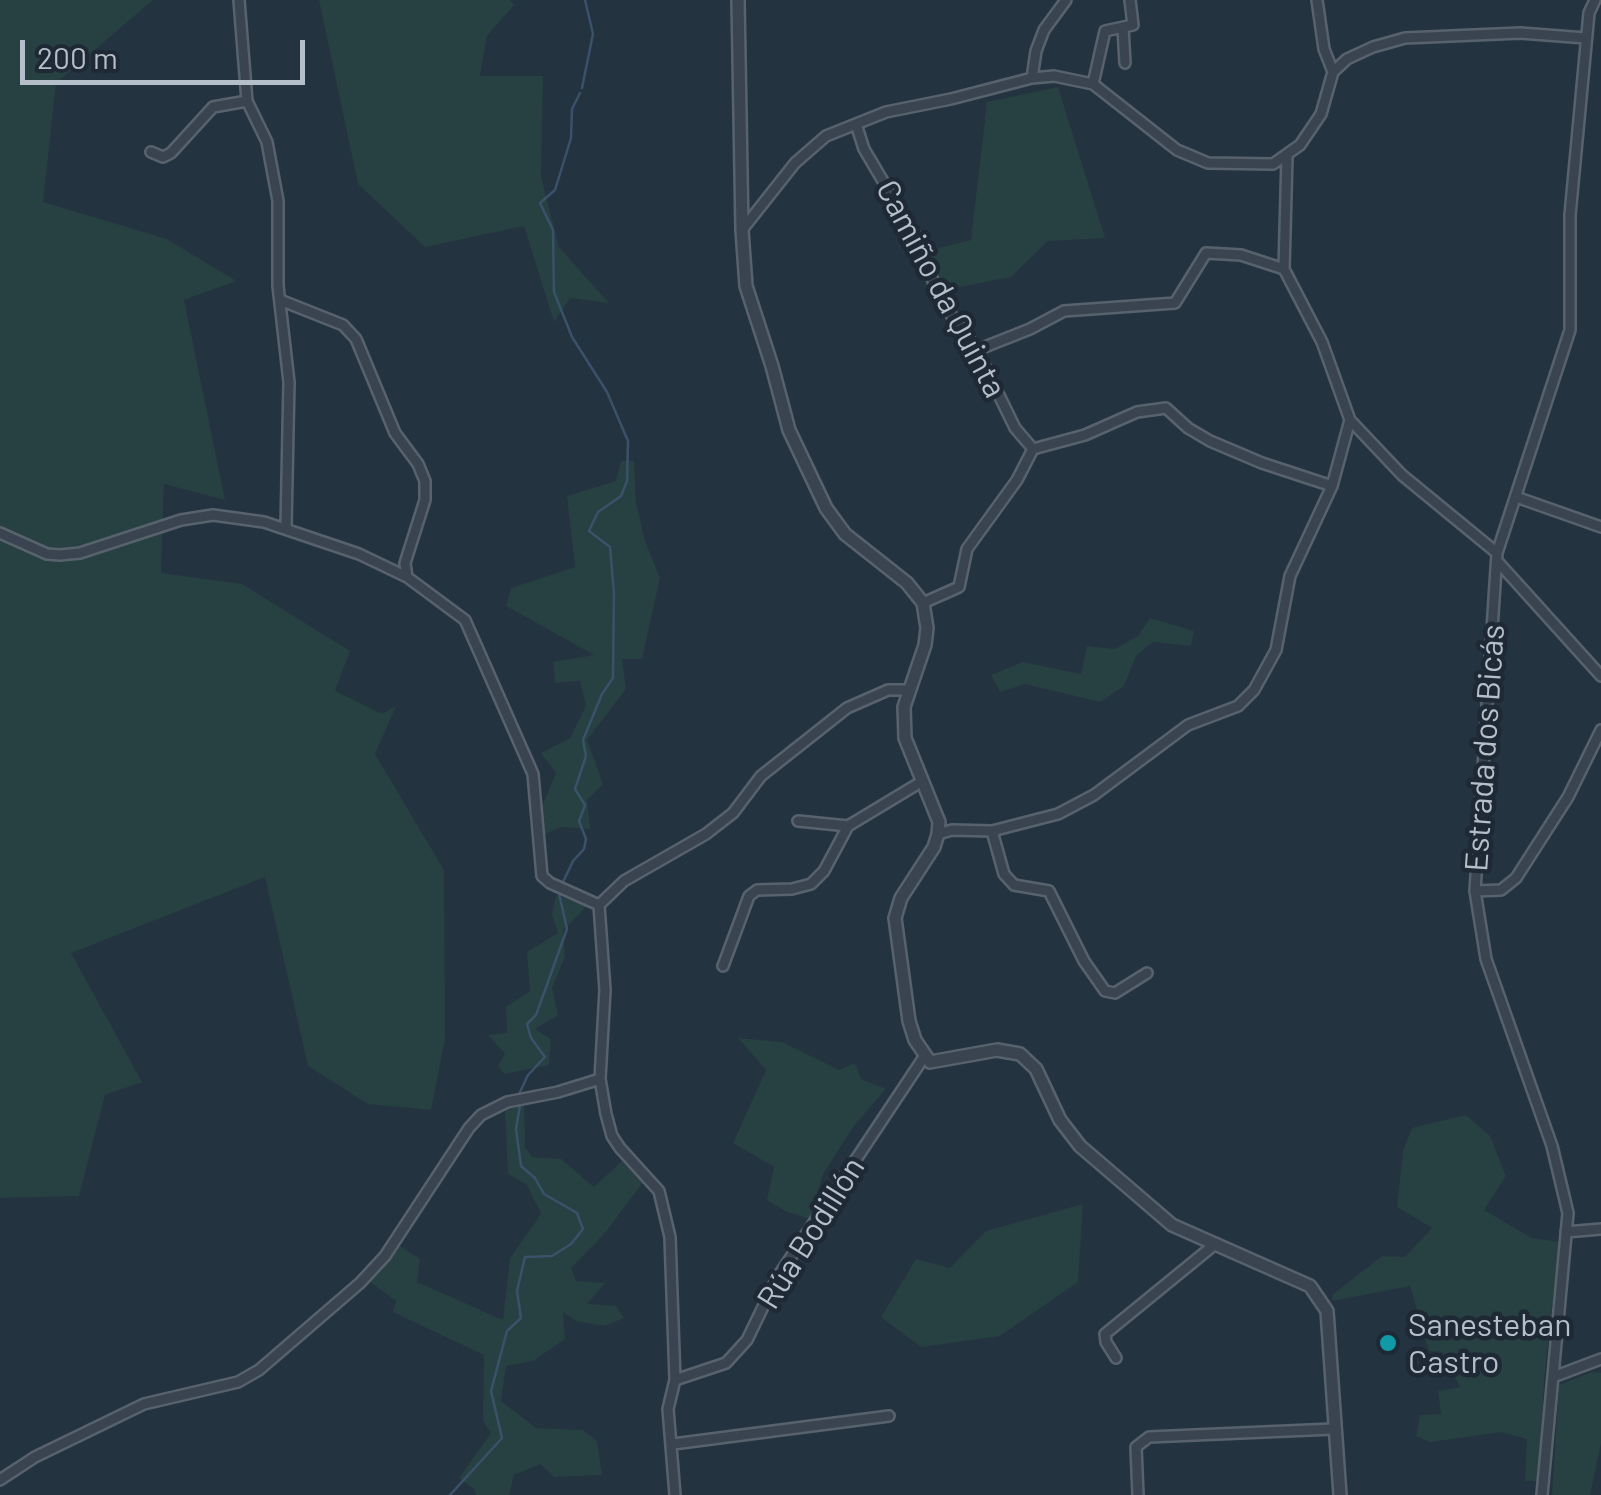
<!DOCTYPE html>
<html>
<head>
<meta charset="utf-8">
<style>
	body { margin:0 }
	#map { position:relative; width:1601px; height:1495px; overflow:hidden; background:#243340; font-family:Barlow,sans-serif }
	canvas { display:block }
	.scale { position:absolute; left:20px; top:40px; width:285px; height:45px; box-sizing:border-box; border:5px solid #b5bfca; border-top:0; padding-left:12px; font-size:30px; line-height:35px; white-space:nowrap; color:#b5bfca; -webkit-text-stroke:8px #1e2935; paint-order:stroke }
</style>
</head>
<body>
<div id="map">
<canvas width="1601" height="1495"></canvas>
<div class="scale">200 m</div>
</div>
<script>
const context = document.querySelector('canvas').getContext('2d');
context.lineJoin = 'round';
function fill(path, color) {
  context.fillStyle = color;
  context.fill(path, 'evenodd');
}
function poly(rows) {
  const path = new Path2D();
  for (const r of rows) {
    path.moveTo(r[0], r[1]);
    for (let i = 2; i < r.length; i += 2) path.lineTo(r[i], r[i + 1]);
  }
  return path;
}
function trace(path, color, width, dash) {
  context.strokeStyle = color;
  context.lineWidth = width;
  context.lineCap = dash ? 'butt' : 'round';
  context.setLineDash(dash || []);
  context.stroke(path);
}
function drawText(font, color, halo, rows, align = 'center') {
  context.font = font + ' Barlow,sans-serif';
  context.lineWidth = 9;
  context.setLineDash([]);
  context.textBaseline = 'middle';
  context.strokeStyle = halo;
  context.fillStyle = color;
  for (const [text, x, y, turn = 0] of rows) {
    context.save();
    context.translate(x, y);
    context.rotate((+turn || 0) * Math.PI / 180);
    context.textAlign = isNaN(turn) ? turn : align;
    if (halo) context.strokeText(text, 0, 0);
    context.fillText(text, 0, 0);
    context.restore();
  }
}
const green = poly([
	[0,0,153,0,56,83,43,202,167,239,236,281,184,300,225,500,164,484,161,573,242,584,350,651,335,691,382,714,396,706,375,754,444,870,445,1039,431,1110,368,1104,308,1066,265,877,71,953,142,1082,105,1095,79,1196,0,1198],
	[319,0,510,0,514,5,487,36,480,76,543,76,541,177,559,247,609,303,570,298,554,322,524,226,425,247,358,184],
	[1058,87,1105,238,1048,241,1011,277,929,293,914,254,971,240,987,102],
	[621,461,634,461,636,502,645,541,660,578,642,659,622,659,626,689,587,740,603,784,587,800,590,829,561,827,543,835,538,816,556,773,541,753,570,738,586,706,580,681,555,683,553,662,594,655,506,606,511,588,575,567,567,496,616,481],
	[1150,618,1194,631,1191,646,1153,642,1136,656,1124,686,1100,702,1025,684,1000,692,991,675,1023,662,1081,674,1087,646,1115,649,1138,636],
	[556,895,587,906,563,930,565,957,552,988,558,1015,535,1029,551,1039,549,1065,504,1074,498,1066,505,1054,488,1035,507,1033,506,1007,530,991,527,952,558,933,552,915],
	[738,1038,782,1042,839,1070,855,1063,861,1079,886,1089,854,1126,823,1174,810,1219,785,1211,767,1200,774,1167,733,1143,766,1070],
	[524,1103,525,1147,532,1157,561,1159,594,1187,622,1161,643,1182,605,1233,571,1268,576,1281,605,1283,587,1304,616,1306,624,1318,605,1326,576,1321,563,1312,565,1339,533,1361,506,1366,501,1401,536,1428,583,1430,597,1441,602,1475,554,1477,540,1464,514,1475,509,1495,476,1495,474,1489,459,1478,491,1433,483,1421,484,1355,393,1312,396,1301,370,1282,400,1246,420,1259,417,1282,503,1320,510,1258,541,1214,527,1185,508,1174,505,1109],
	[1466,1115,1490,1136,1506,1176,1484,1210,1532,1238,1559,1242,1544,1381,1539,1481,1525,1481,1527,1439,1502,1432,1430,1442,1416,1436,1420,1415,1441,1414,1438,1391,1460,1387,1442,1352,1429,1351,1410,1286,1332,1301,1333,1294,1382,1256,1405,1257,1432,1228,1397,1207,1403,1151,1412,1128],
	[1083,1204,1078,1282,1000,1336,921,1347,881,1317,916,1259,950,1268,986,1231],
	[1592,1372,1601,1373,1601,1443,1590,1495,1552,1495,1559,1385]
]);
const stream = poly([
	[582,88,593,34,585,0],
	[563,882,573,861,584,849,586,839,579,821,585,805,575,789,586,756,583,740,602,694,613,678,614,593,610,547,589,531,598,512,621,496,627,481,628,441,607,392,572,337,554,292,553,230,540,203,555,190,571,138,572,109,580,93],
	[520,1092,528,1075,545,1057,531,1038,527,1024,536,1015,567,929,559,893],
	[450,1495,502,1438,491,1391,507,1331,521,1318,517,1291,525,1257,552,1256,571,1244,583,1229,577,1213,544,1194,535,1178,521,1166,516,1129,520,1105]
]);
const minor = poly([
	[239,0,247,101,267,142,278,201,278,286,289,382,286,527],
	[1317,0,1324,49,1333,72],
	[1123,28,1125,63],
	[1032,78,1036,51,1044,30,1066,0],
	[1093,84,1105,31,1133,25,1130,0],
	[856,124,864,149,916,237,941,301,977,350,1015,428,1033,449],
	[151,152,163,157,171,153,213,107,247,101],
	[1287,156,1284,269,1322,342,1350,420,1402,475,1497,553],
	[742,230,795,163,826,136,886,112,951,99,1032,78,1054,76,1093,84,1177,150,1208,163,1273,164,1300,145,1321,114,1333,72,1347,59,1373,47,1405,38,1520,33,1586,38],
	[280,300,343,325,356,339,395,433,418,464,425,481,425,500,405,563,407,577],
	[977,350,1030,329,1064,311,1175,303,1206,253,1241,255,1284,269],
	[1516,497,1601,527],
	[0,533,47,554,60,555,80,553,181,520,213,515,264,522,359,554,407,577,465,620,533,774,542,876,550,883,599,905,605,990,600,1079,606,1114,612,1136,620,1148,659,1191,670,1237,675,1380,668,1409,675,1495],
	[1498,562,1601,676],
	[923,603,959,587,967,549,1017,480,1033,449,1085,435,1137,412,1166,408,1188,428,1210,441,1262,463,1332,486],
	[798,821,848,826],
	[992,831,1004,874,1014,885,1049,891,1084,961,1105,991,1115,993,1147,973],
	[938,834,952,830,992,831,1058,814,1094,795,1188,725,1238,706,1254,690,1276,650,1290,576,1332,486,1350,420],
	[1475,891,1501,890,1516,878,1568,797,1601,730],
	[599,905,624,881,706,834,733,813,761,776,847,708,888,690,909,690],
	[723,966,749,896,757,890,792,889,811,884,824,871,848,826,921,782],
	[1566,1232,1601,1229],
	[1116,1358,1106,1342,1105,1334,1214,1245],
	[1553,1377,1601,1359],
	[675,1380,726,1363,747,1340,777,1278,924,1057],
	[673,1444,889,1416],
	[0,1480,35,1457,144,1404,238,1382,259,1370,360,1283,385,1256,469,1128,481,1115,507,1102,558,1092,600,1079],
	[1138,1495,1136,1447,1149,1437,1333,1429],
	[1542,1495,1568,1213,1552,1146,1486,959,1475,891,1497,553,1570,330,1570,215,1589,13,1595,0]
]);
const tertiary = poly([
	[738,0,742,230,746,286,772,366,789,430,826,508,845,534,907,583,923,603,927,628,925,645,904,707,905,738,939,822,938,834,934,847,901,898,895,918,909,1021,915,1040,930,1062,997,1050,1020,1054,1036,1069,1060,1120,1080,1146,1172,1225,1310,1286,1327,1311,1340,1495]
]);
const markers = [
	[1388,1343,10,"#0f9aa8"]
];
const streetNames = [
	["Camiño da Quinta",941,289,62],
	["Estrada dos Bicás",1485,748,-86],
	["Rúa Bodillón",811,1233,-58]
];
const poiNames = [
	["Sanesteban",1408,1325],
	["Castro",1408,1362]
];
fill(green, '#274041');
trace(stream, '#3a5269', 2.5);
trace(minor, '#57626d', 14);
trace(tertiary, '#57626d', 16);
trace(minor, '#394450', 9);
trace(tertiary, '#394450', 11);
for (const [x, y, r, color] of markers) {
  const dot = new Path2D();
  dot.arc(x, y, r, 0, 2 * Math.PI);
  context.fillStyle = color;
  context.fill(dot);
  trace(dot, '#1e2935', 4);
}
drawText('32px', '#b5bfca', '#1e2935', streetNames);
drawText('32px', '#b5bfca', '#1e2935', poiNames, 'left');
</script>
</body>
</html>
